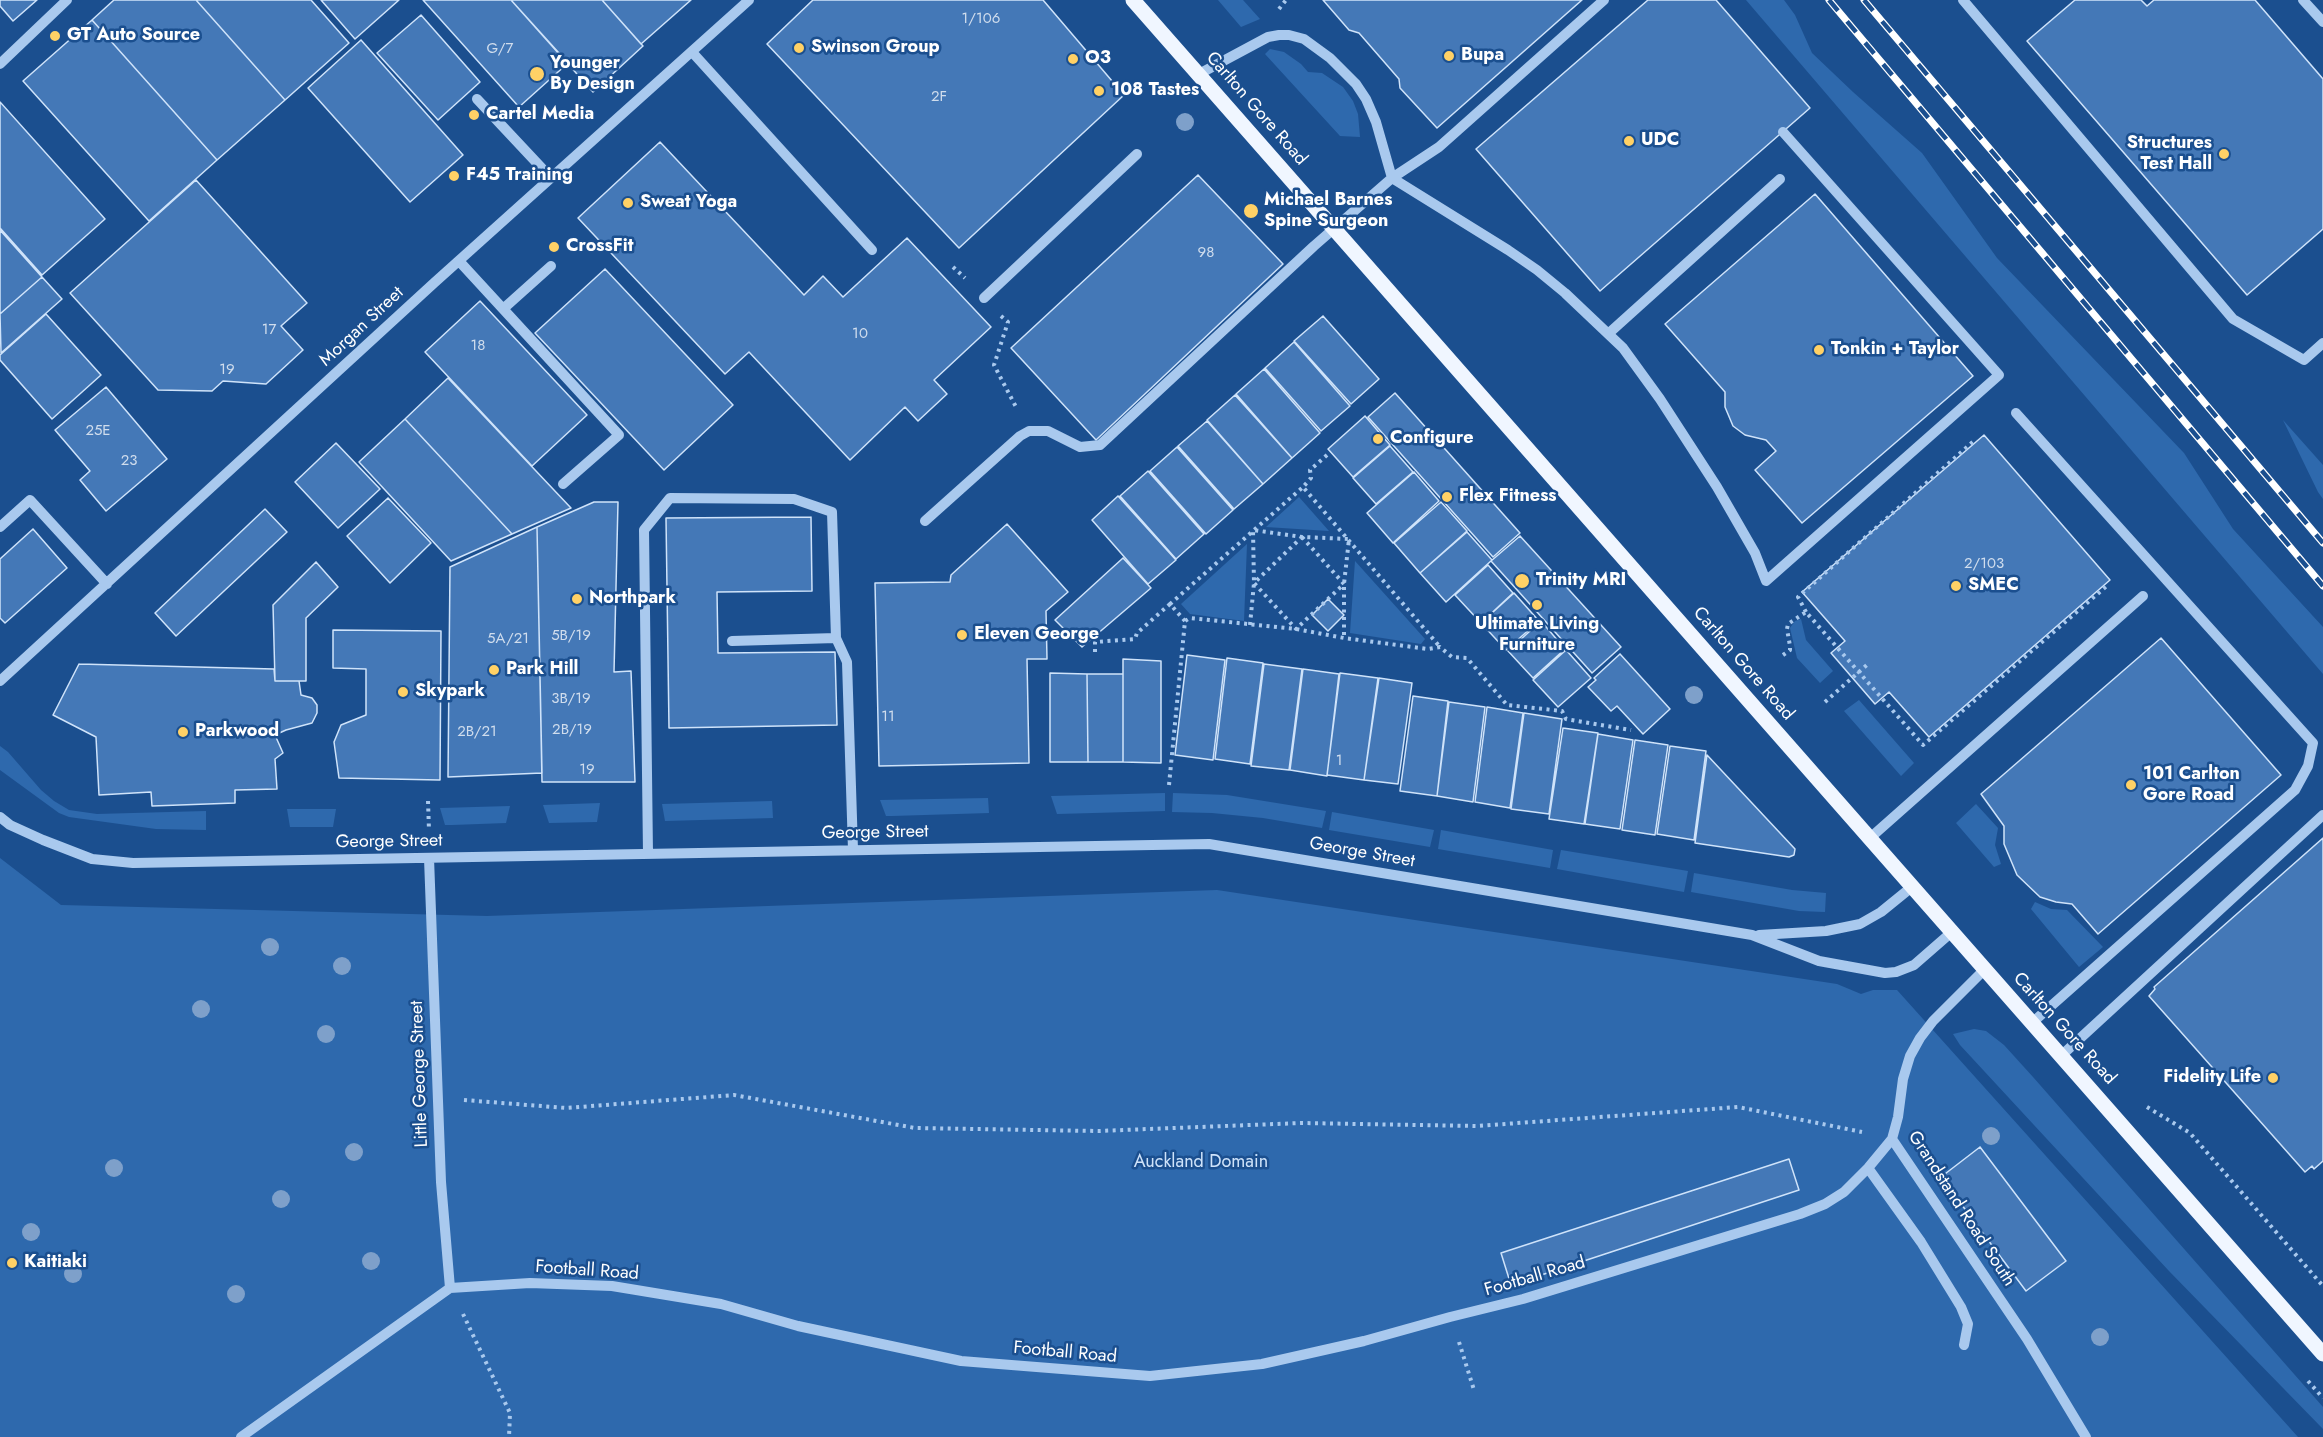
<!DOCTYPE html>
<html>
<head>
<meta charset="utf-8">
<style>
	body { margin:0 }
	canvas { display:block; background:#1b4f8f }
</style>
</head>
<body>
<canvas width="2323" height="1437"></canvas>
<script>
const context = document.querySelector('canvas').getContext('2d');
context.lineJoin = 'round';
function fill(path, color) {
  context.fillStyle = color;
  context.fill(path, 'evenodd');
}
function poly(rows) {
  const path = new Path2D();
  for (const r of rows) {
    path.moveTo(r[0], r[1]);
    for (let i = 2; i < r.length; i += 2) path.lineTo(r[i], r[i + 1]);
  }
  return path;
}
function trace(path, color, width, dash) {
  context.strokeStyle = color;
  context.lineWidth = width;
  context.lineCap = dash ? 'butt' : 'round';
  context.setLineDash(dash || []);
  context.stroke(path);
}
function drawText(font, color, halo, rows, align = 'center') {
  context.font = font + ' Jost,sans-serif';
  context.lineWidth = 5;
  context.setLineDash([]);
  context.textBaseline = 'middle';
  context.strokeStyle = halo;
  context.fillStyle = color;
  for (const [text, x, y, turn = 0] of rows) {
    context.save();
    context.translate(x, y);
    context.rotate((+turn || 0) * Math.PI / 180);
    context.textAlign = isNaN(turn) ? turn : align;
    if (halo) context.strokeText(text, 0, 0);
    context.fillText(text, 0, 0);
    context.restore();
  }
}
const green = poly([
	[1218,0,1243,0,1260,19,1241,27],
	[1746,0,1784,0,1795,15,1812,53,1853,92,1922,153,1997,258,2184,453,2233,529,2323,627,2323,674],
	[1270,49,1284,52,1301,64,1308,72,1322,73,1343,87,1353,101,1358,114,1360,137,1340,136,1265,54],
	[2283,420,2323,465,2323,499,2318,492],
	[1299,497,1329,531,1266,527],
	[1247,544,1244,621,1190,614,1181,604],
	[1355,561,1425,639,1421,644,1350,633],
	[1801,619,1806,640,1833,671,1820,683,1797,658,1790,628,1795,621],
	[1859,700,1914,763,1901,776,1844,711],
	[0,746,8,752,41,790,54,801,69,810,97,814,206,811,206,830,156,829,69,817,59,813,0,770],
	[1165,793,1165,811,1057,814,1051,796],
	[1173,793,1227,795,1326,811,1322,828,1263,818,1212,813,1172,812],
	[988,798,989,813,892,816,886,816,880,800],
	[772,801,773,818,665,821,662,804],
	[600,803,597,822,549,823,543,805],
	[1976,804,1998,828,1995,845,2001,864,1994,867,1956,823],
	[510,806,506,823,452,825,445,825,440,808],
	[287,809,336,809,333,827,290,827],
	[1332,812,1434,830,1430,847,1329,830],
	[1441,830,1553,850,1550,868,1438,849],
	[1561,850,1688,871,1684,892,1557,869],
	[0,858,61,905,487,916,1217,890,1837,984,1861,994,1873,990,1897,990,2298,1437,0,1437],
	[1694,873,1792,890,1826,893,1825,912,1799,911,1691,892],
	[2035,902,2051,909,2067,910,2103,947,2079,967,2031,909],
	[1974,1029,1986,1031,2004,1045,2033,1077,2323,1407,2323,1429,2169,1271,1960,1045,1953,1034]
]);
const building = poly([
	[0,0,37,0,13,21,0,6,0,0],
	[114,0,196,0,285,100,217,160,92,20,114,0],
	[196,0,311,0,349,43,285,100,196,0],
	[321,0,399,0,355,39,321,0],
	[423,0,511,0,568,63,519,107,423,0],
	[511,0,602,0,643,46,593,92,511,0],
	[602,0,691,0,641,44,602,0],
	[813,0,1043,0,1124,95,959,248,767,44,813,0],
	[1323,0,1582,0,1437,128,1400,88,1399,79,1359,33,1349,30,1323,0],
	[1648,0,1716,0,1810,108,1600,291,1476,149,1648,0],
	[2075,0,2141,0,2147,6,2154,0,2255,0,2323,79,2323,229,2247,295,2027,41,2075,0],
	[421,15,480,82,438,120,377,53,421,15],
	[92,20,217,160,149,221,23,81,92,20],
	[361,40,463,155,410,202,308,88,361,40],
	[0,102,105,219,42,275,0,228,0,102],
	[660,142,804,295,823,276,843,297,907,238,991,327,934,380,947,394,918,421,905,407,850,460,749,352,725,374,578,218,660,142],
	[1198,175,1283,264,1096,440,1011,348,1198,175],
	[196,180,307,303,281,326,303,350,266,384,223,381,212,391,158,390,70,293,196,180],
	[1815,194,1973,376,1802,523,1755,470,1776,451,1766,440,1745,435,1733,426,1725,407,1725,392,1665,324,1815,194],
	[0,230,42,277,0,314,0,230],
	[605,269,733,405,664,470,535,333,605,269],
	[42,277,62,299,1,353,0,314,42,277],
	[480,301,587,415,532,466,425,352,480,301],
	[46,314,101,375,52,419,0,360,0,355,46,314],
	[1323,316,1379,379,1351,404,1294,341,1323,316],
	[1294,342,1350,406,1321,431,1265,368,1294,342],
	[1264,369,1320,433,1292,458,1236,394,1264,369],
	[448,378,571,508,512,534,405,419,448,378],
	[106,387,167,459,106,511,80,480,90,471,55,430,106,387],
	[1395,393,1520,533,1493,557,1368,417,1395,393],
	[1235,395,1292,458,1263,484,1207,420,1235,395],
	[1365,416,1390,445,1353,477,1328,449,1365,416],
	[405,419,512,534,451,561,359,462,405,419],
	[1207,421,1263,484,1234,509,1178,446,1207,421],
	[1984,435,2110,580,1929,737,1889,692,1875,704,1831,653,1845,641,1802,592,1984,435],
	[336,443,380,489,338,528,295,482,336,443],
	[1390,446,1413,472,1376,504,1353,478,1390,446],
	[1177,447,1233,510,1206,534,1150,471,1177,447],
	[1148,471,1204,534,1176,559,1120,496,1148,471],
	[1414,472,1439,501,1393,543,1367,513,1414,472],
	[1118,496,1176,560,1148,584,1092,520,1118,496],
	[388,498,431,543,390,583,347,536,388,498],
	[594,502,618,502,614,672,631,671,635,782,542,782,537,527,594,502],
	[1441,502,1467,531,1420,573,1394,543,1441,502],
	[265,509,287,532,176,636,155,613,265,509],
	[811,517,812,591,717,592,718,653,835,652,837,725,669,728,666,518,811,517],
	[1007,524,1068,592,1046,611,1047,659,1027,659,1029,763,879,766,875,583,950,582,951,575,1007,524],
	[537,527,542,773,448,777,450,567,537,527],
	[33,529,67,568,5,623,0,618,0,559,33,529],
	[1467,532,1492,560,1446,602,1420,573,1467,532],
	[1520,536,1621,647,1592,673,1491,561,1520,536],
	[1123,558,1151,588,1082,647,1055,620,1123,558],
	[316,562,338,587,306,618,306,681,275,681,273,605,316,562],
	[1488,565,1513,593,1481,623,1455,595,1488,565],
	[1514,593,1539,621,1506,650,1481,623,1514,593],
	[1328,599,1344,615,1328,631,1312,615,1328,599],
	[1541,621,1565,649,1533,678,1508,651,1541,621],
	[333,630,441,631,440,780,339,778,334,742,341,725,366,715,366,669,333,668,333,630],
	[2161,638,2281,775,2098,934,2072,904,2056,902,2040,897,2017,875,2004,844,2004,826,1981,794,2161,638],
	[1566,650,1591,678,1558,707,1533,680,1566,650],
	[1620,654,1670,709,1643,734,1617,706,1611,711,1588,687,1596,680,1594,678,1620,654],
	[1187,655,1225,660,1213,760,1175,755,1187,655],
	[1227,658,1263,663,1250,764,1215,759,1227,658],
	[1123,659,1161,661,1161,763,1123,762,1123,659],
	[79,664,274,669,275,681,299,681,301,695,312,698,317,705,317,713,312,723,286,730,275,735,283,753,275,759,277,789,235,790,235,803,152,806,151,792,99,795,96,737,53,715,79,664],
	[1264,664,1302,669,1289,770,1251,766,1264,664],
	[1303,669,1339,674,1327,776,1290,770,1303,669],
	[1050,673,1087,674,1088,762,1050,762,1050,673],
	[1340,673,1378,678,1364,780,1327,775,1340,673],
	[1087,674,1123,674,1123,762,1088,762,1087,674],
	[1379,678,1412,683,1398,784,1364,780,1379,678],
	[1413,696,1448,701,1437,796,1400,791,1413,696],
	[1449,702,1485,707,1473,802,1437,796,1449,702],
	[1487,707,1523,713,1510,808,1475,802,1487,707],
	[1524,713,1562,719,1549,814,1511,809,1524,713],
	[1563,728,1598,733,1584,824,1549,819,1563,728],
	[1598,734,1633,740,1620,829,1585,824,1598,734],
	[1635,740,1668,745,1655,835,1622,830,1635,740],
	[1670,746,1706,751,1694,840,1657,834,1670,746],
	[1707,755,1795,849,1794,855,1789,857,1695,843,1707,755],
	[2323,838,2323,1161,2314,1169,2312,1166,2305,1172,2149,996,2155,989,2154,987,2323,838],
	[1980,1147,2066,1261,2026,1291,1941,1177,1980,1147],
	[1789,1159,1799,1190,1511,1285,1501,1253,1789,1159]
]);
const path = poly([
	[1279,9,1286,0],
	[953,267,965,278],
	[1001,316,1008,322,994,365,1016,407],
	[1327,455,1310,470,1311,478,1303,487,1440,647],
	[1302,537,1344,584,1296,629,1254,583,1302,537],
	[1806,612,1798,597,1976,439],
	[1185,621,1170,604,1303,487],
	[1250,625,1254,583,1253,530,1302,537,1349,539,1344,584,1344,637],
	[1095,652,1095,642,1135,639,1137,633,1170,604],
	[1783,655,1790,650,1790,646,1787,629,1788,624,1806,612,1923,745,2109,584],
	[1825,702,1869,663],
	[1169,785,1185,621,1190,618,1296,629,1344,638,1428,649,1440,647,1452,657,1467,658,1507,705,1562,711,1566,719,1631,730],
	[428,801,429,830],
	[464,1100,566,1108,734,1095,915,1128,1098,1131,1301,1123,1477,1126,1738,1107,1862,1132],
	[2147,1107,2190,1133,2323,1286],
	[463,1314,510,1413,509,1437],
	[1459,1342,1474,1390],
	[2308,1381,2323,1398]
]);
const minor = poly([
	[1963,0,2233,319,2304,360,2323,343],
	[2303,0,2323,22],
	[692,52,872,250],
	[0,64,67,0],
	[1199,74,1268,37,1279,35,1289,35,1304,39,1330,58,1356,84,1366,99,1376,122,1392,178,1508,250,1537,270,1565,293,1623,348,1660,399,1717,487,1755,553,1766,581,1999,375,1783,132],
	[477,99,551,178],
	[459,261,619,435,563,484],
	[984,298,1137,154],
	[503,309,551,266],
	[1608,334,1780,179],
	[2016,413,2313,743,2308,766,2295,790,2033,1022],
	[925,521,1020,436,1029,431,1048,431,1080,447,1100,445,1314,246,1392,178,1439,147,1604,0],
	[0,527,30,500,107,584],
	[732,641,836,638],
	[0,681,434,283,749,0],
	[0,817,10,825,43,840,92,859,133,863,1209,844,1752,935,1819,961,1885,973,1896,972,1914,965,1953,931],
	[1870,838,2143,596],
	[648,854,644,530,670,498,794,499,832,512,836,638,847,662,853,850],
	[429,858,441,1182,450,1288],
	[1759,935,1826,931,1860,924,1881,912,1913,886],
	[2062,1055,2323,815],
	[1892,1139,2027,1339,2086,1437],
	[1868,1168,1921,1242,1961,1307,1968,1324,1964,1345],
	[241,1437,450,1288,530,1283,612,1286,721,1304,798,1326,961,1361,1150,1376,1262,1364,1364,1341,1450,1317,1523,1299,1800,1214,1825,1204,1844,1192,1868,1168,1892,1139,1898,1117,1903,1079,1910,1056,1920,1038,1933,1021,1985,969]
]);
const major = poly([
	[1133,0,2323,1354]
]);
const rail = poly([
	[1829,0,2323,586],
	[1864,0,2323,543]
]);
const trees = [
	[1185,122],
	[1694,695],
	[270,947],
	[342,966],
	[201,1009],
	[326,1034],
	[1991,1136],
	[354,1152],
	[114,1168],
	[281,1199],
	[31,1232],
	[371,1261],
	[73,1274],
	[236,1294],
	[2100,1337]
];
const markers = [
	[55,36,6,"#ffd166"],
	[799,48,6,"#ffd166"],
	[1449,56,6,"#ffd166"],
	[1073,59,6,"#ffd166"],
	[537,74,8,"#ffd166"],
	[1099,91,6,"#ffd166"],
	[474,115,6,"#ffd166"],
	[1629,141,6,"#ffd166"],
	[2224,154,6,"#ffd166"],
	[454,176,6,"#ffd166"],
	[628,203,6,"#ffd166"],
	[1251,211,8,"#ffd166"],
	[554,247,6,"#ffd166"],
	[1819,350,6,"#ffd166"],
	[1378,439,6,"#ffd166"],
	[1447,497,6,"#ffd166"],
	[1522,581,8,"#ffd166"],
	[1956,586,6,"#ffd166"],
	[577,599,6,"#ffd166"],
	[1537,605,6,"#ffd166"],
	[962,635,6,"#ffd166"],
	[494,670,6,"#ffd166"],
	[403,692,6,"#ffd166"],
	[183,732,6,"#ffd166"],
	[2131,785,6,"#ffd166"],
	[2273,1078,6,"#ffd166"],
	[12,1263,6,"#ffd166"]
];
const numberNames = [
	["1/106",981,19],
	["G/7",500,49],
	["2F",939,97],
	["98",1206,253],
	["17",269,330],
	["10",860,334],
	["18",478,346],
	["19",227,370],
	["25E",98,431],
	["23",129,461],
	["2/103",1984,564],
	["5B/19",571,636],
	["5A/21",508,639],
	["3B/19",571,699],
	["11",888,717],
	["2B/19",572,730],
	["2B/21",477,732],
	["1",1339,761],
	["19",587,770]
];
const poiNames = [
	["GT Auto Source",67,36],
	["Swinson Group",811,48],
	["Bupa",1461,56],
	["O3",1085,59],
	["Younger",550,64],
	["By Design",550,85],
	["108 Tastes",1111,91],
	["Cartel Media",486,115],
	["UDC",1641,141],
	["Structures",2212,144,"right"],
	["Test Hall",2212,165,"right"],
	["F45 Training",466,176],
	["Michael Barnes",1264,201],
	["Spine Surgeon",1264,222],
	["Sweat Yoga",640,203],
	["CrossFit",566,247],
	["Tonkin + Taylor",1831,350],
	["Configure",1390,439],
	["Flex Fitness",1459,497],
	["Trinity MRI",1536,581],
	["SMEC",1968,586],
	["Northpark",589,599],
	["Ultimate Living",1537,625,"center"],
	["Furniture",1537,646,"center"],
	["Eleven George",974,635],
	["Park Hill",506,670],
	["Skypark",415,692],
	["Parkwood",195,732],
	["101 Carlton",2143,775],
	["Gore Road",2143,796],
	["Fidelity Life",2261,1078,"right"],
	["Kaitiaki",24,1263]
];
const streetNames = [
	["Carlton Gore Road",1256,109,49],
	["Morgan Street",362,327,-43],
	["Carlton Gore Road",1743,664,49],
	["George Street",875,833,-1],
	["George Street",389,842,-1],
	["George Street",1362,853,10],
	["Carlton Gore Road",2064,1029,48],
	["Little George Street",420,1074,-92],
	["Grandstand Road South",1961,1209,57],
	["Football Road",587,1271,4],
	["Football Road",1535,1277,-16],
	["Football Road",1065,1353,5]
];
const parkNames = [
	["Auckland Domain",1201,1163]
];
fill(green, '#2e69ad');
fill(building, '#4478b7');
trace(building, '#cfe3fa', 1.5);
trace(path, '#a9c9ee', 4, [3, 4.5]);
trace(minor, '#a9c9ee', 10);
trace(major, '#f0f6ff', 15);
trace(rail, '#fff', 7);
trace(rail, '#1b4f8f', 4.5, [14]);
context.fillStyle = '#7ea0ca';
for (const [x, y] of trees) {
  context.beginPath();
  context.arc(x, y, 9, 0, 2 * Math.PI);
  context.fill();
}
for (const [x, y, r, color] of markers) {
  const dot = new Path2D();
  dot.arc(x, y, r, 0, 2 * Math.PI);
  context.fillStyle = color;
  context.fill(dot);
  trace(dot, '#1b4f8f', 2);
}
drawText('15px', '#d0dded', null, numberNames);
drawText('bold 18px', '#fff', '#1b4f8f', poiNames, 'left');
drawText('18px', '#fff', '#1b4f8f', streetNames);
drawText('18px', '#cfe3fa', '#1b4f8f', parkNames);
</script>
</body>
</html>
